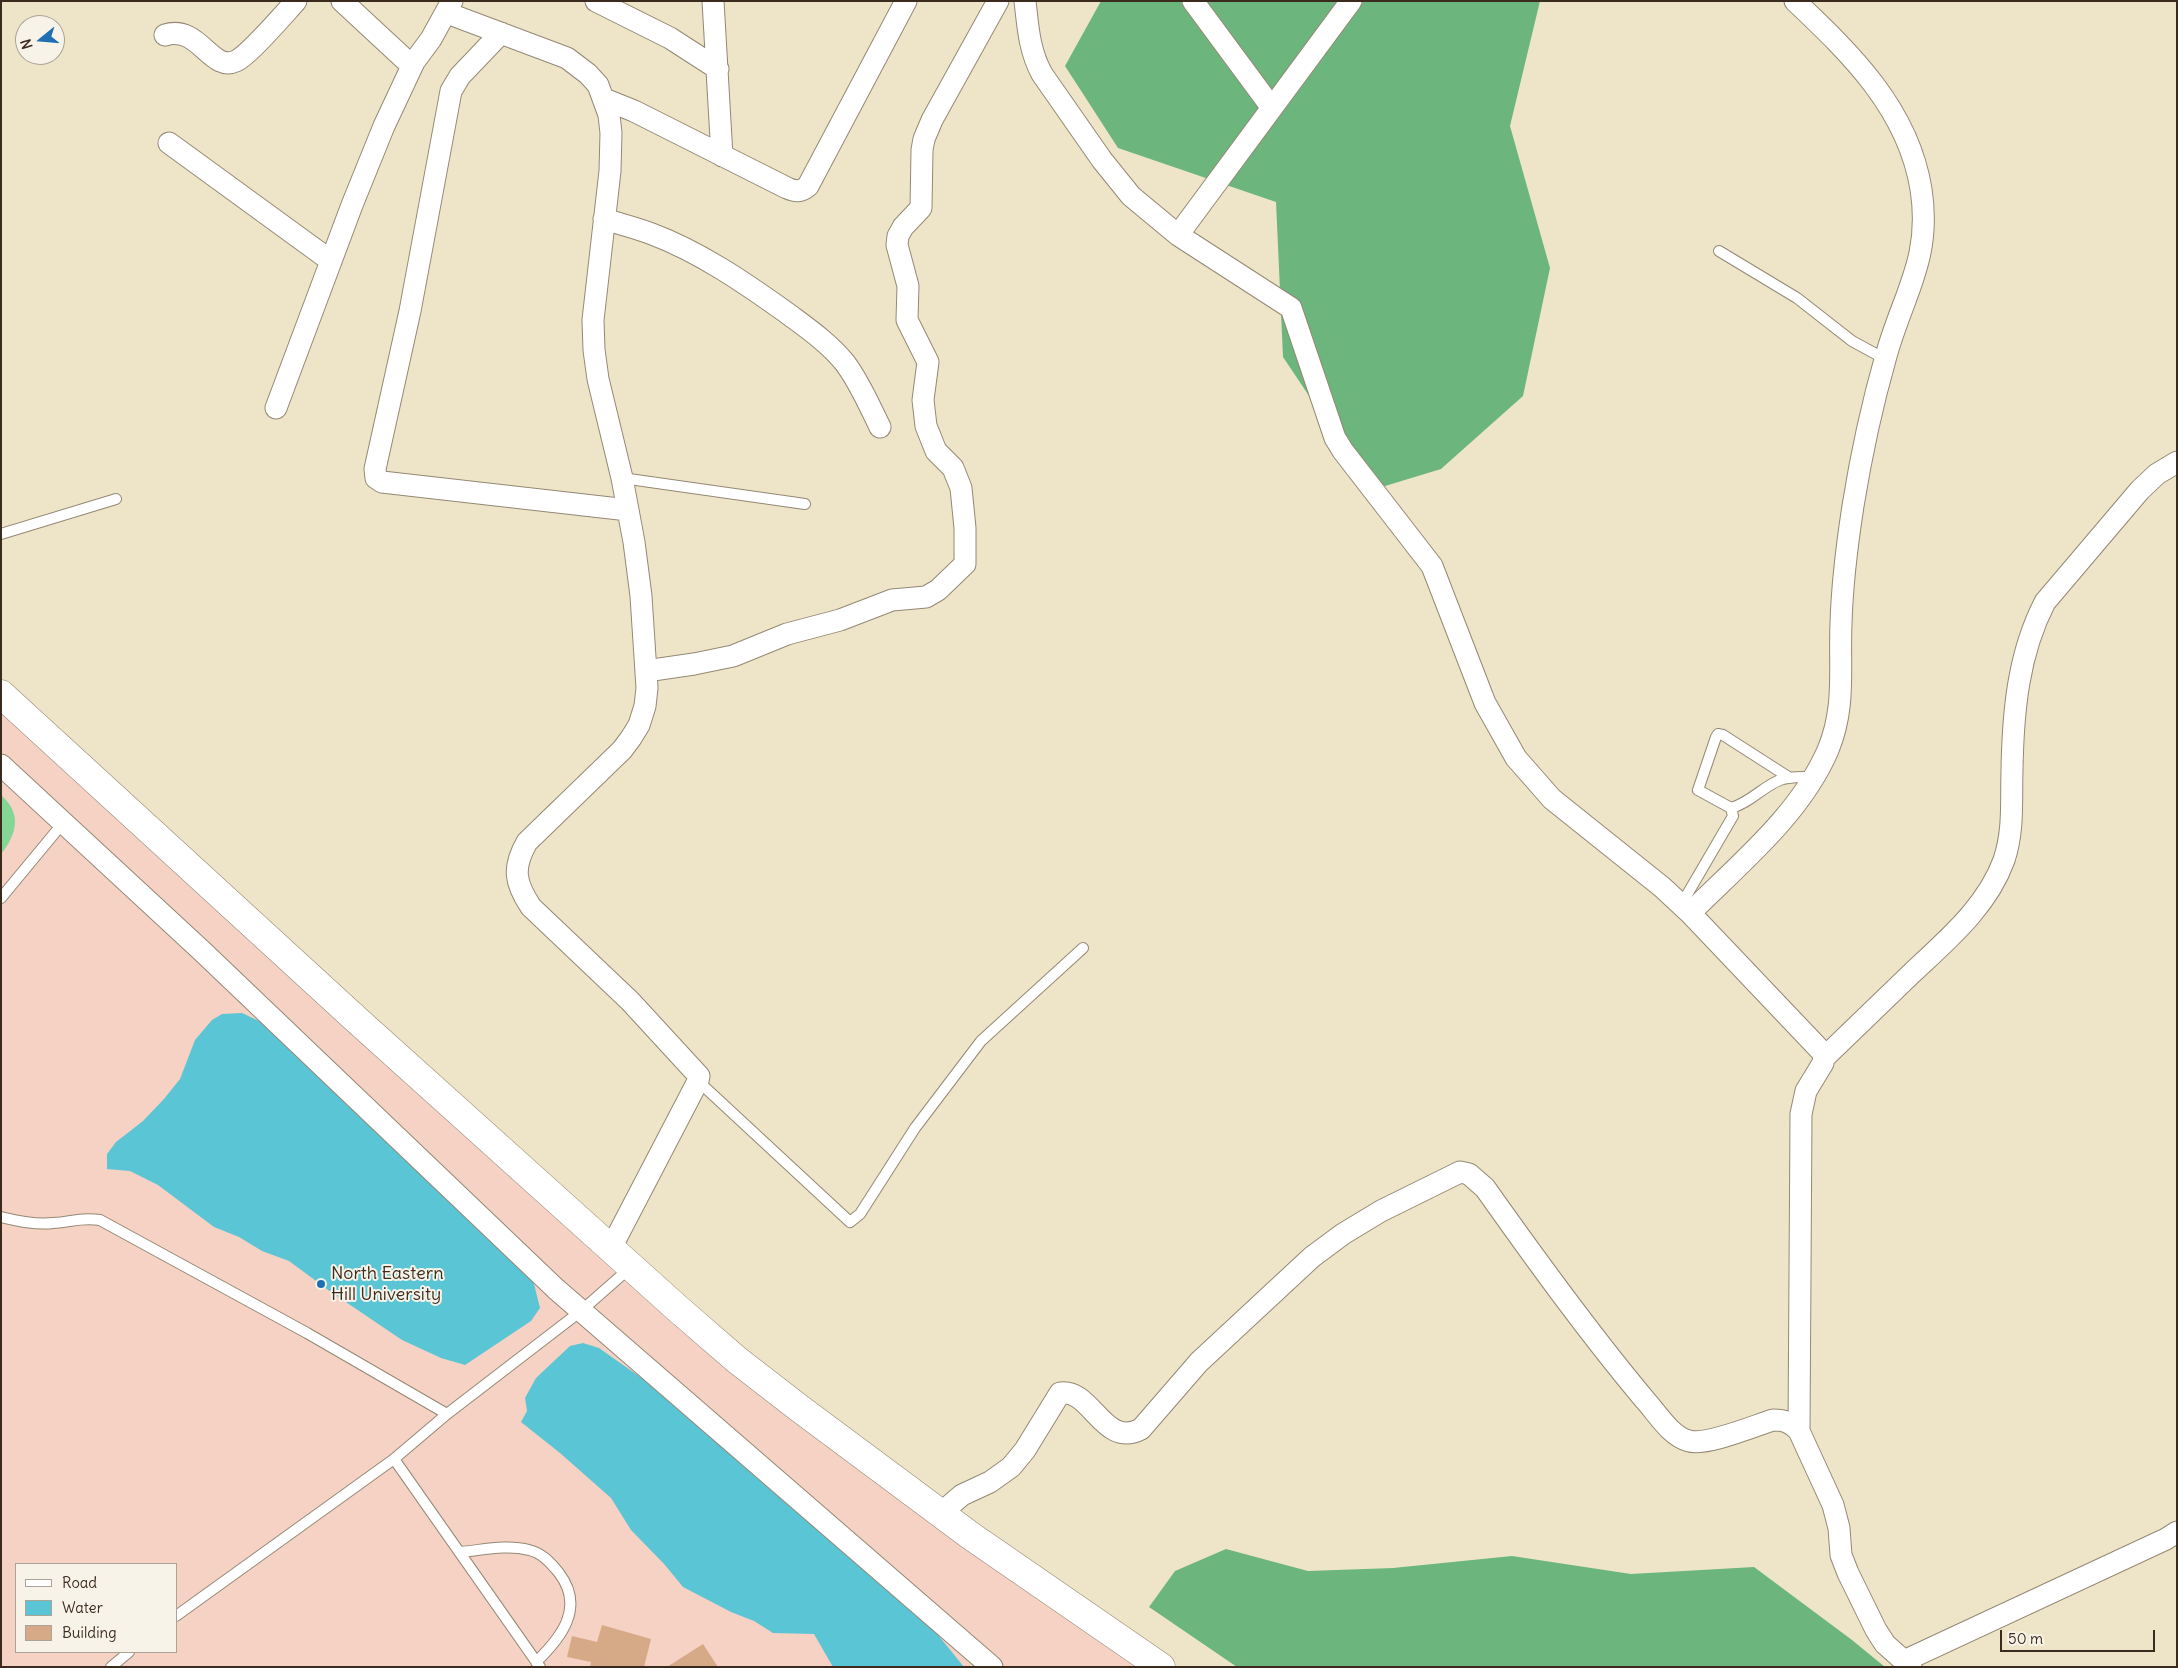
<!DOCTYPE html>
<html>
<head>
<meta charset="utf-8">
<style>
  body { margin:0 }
  #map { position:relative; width:2178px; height:1668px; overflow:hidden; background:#eee5c9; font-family:Delius,sans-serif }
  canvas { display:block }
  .frame { position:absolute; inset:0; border:2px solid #3b2a1e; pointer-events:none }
  .legend { position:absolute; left:15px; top:1563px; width:162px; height:90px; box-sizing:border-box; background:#f7f3e8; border:1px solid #aca397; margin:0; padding:6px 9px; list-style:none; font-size:15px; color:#3b2a1e }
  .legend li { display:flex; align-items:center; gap:10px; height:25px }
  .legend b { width:25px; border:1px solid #aca397 }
  .north { position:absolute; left:15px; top:15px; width:50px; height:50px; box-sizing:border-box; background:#f7f3e8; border:1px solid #aca397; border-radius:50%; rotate:253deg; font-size:14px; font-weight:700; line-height:20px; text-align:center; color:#3b2a1e }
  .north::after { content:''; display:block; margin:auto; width:18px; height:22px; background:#1f6fb2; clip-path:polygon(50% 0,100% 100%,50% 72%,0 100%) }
  .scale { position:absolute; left:2000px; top:1630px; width:155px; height:22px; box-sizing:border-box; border:2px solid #3b2a1e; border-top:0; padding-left:6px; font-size:15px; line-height:18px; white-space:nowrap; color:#3b2a1e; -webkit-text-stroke:4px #f7f3e8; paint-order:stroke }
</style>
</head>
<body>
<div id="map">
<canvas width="2178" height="1668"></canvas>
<div class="frame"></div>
<ul class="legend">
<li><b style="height:6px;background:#fff"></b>Road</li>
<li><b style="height:14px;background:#5ac5d4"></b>Water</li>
<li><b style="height:14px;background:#d7aa87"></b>Building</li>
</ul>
<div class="north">N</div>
<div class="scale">50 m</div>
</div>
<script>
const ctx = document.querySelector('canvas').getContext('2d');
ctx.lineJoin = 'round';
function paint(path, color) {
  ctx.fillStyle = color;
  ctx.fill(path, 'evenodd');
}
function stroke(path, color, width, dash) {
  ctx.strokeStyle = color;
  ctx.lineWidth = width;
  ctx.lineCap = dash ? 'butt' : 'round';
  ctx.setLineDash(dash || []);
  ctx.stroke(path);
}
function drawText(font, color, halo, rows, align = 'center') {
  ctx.font = font + ' Delius,sans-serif';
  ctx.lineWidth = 4;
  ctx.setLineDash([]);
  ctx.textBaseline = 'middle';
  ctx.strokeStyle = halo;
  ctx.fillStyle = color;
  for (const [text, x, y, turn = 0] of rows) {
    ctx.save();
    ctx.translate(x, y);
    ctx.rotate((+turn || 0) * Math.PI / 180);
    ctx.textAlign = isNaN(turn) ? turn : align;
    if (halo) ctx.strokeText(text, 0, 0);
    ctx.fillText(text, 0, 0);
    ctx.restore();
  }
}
paint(new Path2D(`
  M1,706l760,685 374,276h-1134zM16,1564h160v88h-160z`), '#f6d2c5');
paint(new Path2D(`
  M1,795c21,18 16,39 0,59z`), '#85d595');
paint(new Path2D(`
  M1101,1h439l-30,125 40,142 -27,128 -82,73 -69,21 -89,-133 -7,-155 -158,-54 -53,-82z
  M1226,1549l82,22 85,-3 119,-12 119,18 123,-7 98,73 33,27h-648l-88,-60 26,-36z`), '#6cb67e');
paint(new Path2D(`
  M242,1013l17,8 36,30 238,229 7,28 -9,13 -66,44 -24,-7 -39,-18 -71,-48 -42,-31 -27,-10 -23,-14 -25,-10 -56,-42 -28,-14 -23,-2v-15l9,-12 27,-21 21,-22 16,-20 15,-39 17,-20 10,-6z
  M583,1343l16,5 54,38 281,244 30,37h-131l-19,-33 -41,-1 -19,-12 -23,-9 -48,-25 -18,-22 -34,-35 -20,-32 -51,-45 -39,-31 6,-11 -2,-13 11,-20 34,-32z`), '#5ac5d4');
paint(new Path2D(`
  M602,1625l49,14 -7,28h-54l1,-5 -24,-5 5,-21 25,6z
  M703,1644l15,23h-51z`), '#d7aa87');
const lane = new Path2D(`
  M1719,251l78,47 55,43 33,18
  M622,478l183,26
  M1,534l115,-35
  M1731,808c19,-5 31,-21 49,-28 10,-4 22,-3 32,-3
  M1,898l62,-75
  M1681,905l52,-89 -2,-8 -33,-18 18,-53 2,-3 5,1 67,43
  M698,1081l152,141 10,-8 55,-86 66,-87 102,-93
  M1,1217c17,4 35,8 52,6 20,-1 25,-6 47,-3l207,113 140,81
  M394,1459l146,208
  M461,1552c22,-2 46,-8 68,-2 13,3 22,13 30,23 26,34 3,64 -23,89
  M176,1616l218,-157 53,-45 134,-103 50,-44
  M111,1667l18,-15`);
const street = new Path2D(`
  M342,1l70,65
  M596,1l74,37 48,31
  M713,1l9,155
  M1025,1c3,26 4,49 17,73l60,86 29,36 47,39 113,73 44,130 8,13 89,115 53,137 31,55 36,41 110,88 28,26 134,141 -1,9 -17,28 -5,23 -2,317
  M1193,1l79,107
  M447,13l120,45 21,16 10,11 11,30 2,18 -1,38 -17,149 1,30 4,29 24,99 12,64 7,54 6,92 -2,18 -6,19 -8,13 -9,12 -95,92c-15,26 -12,41 4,65l99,94 69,75 -1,5 -87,167
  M501,33l-41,43 -9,15 -41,220 -35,158 1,9 6,4 246,28
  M165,35c34,-11 46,38 71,26 13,-6 48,-47 60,-60
  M604,99l30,12 153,77c9,4 14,4 21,-2l98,-185
  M169,143l162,118
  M604,219c16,5 32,9 48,15 48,18 93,49 135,79 20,15 42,30 58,50 15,20 24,42 35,64
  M1178,235l173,-234
  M276,408l76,-203 32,-79 30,-64 17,-23 21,-38
  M646,671l48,-7 39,-8 54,-22 53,-14 52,-20 34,-3 12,-7 27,-26v-36l-4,-40 -8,-20 -17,-17 -10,-25 -3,-26 5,-38 -21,-42 1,-34 -11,-41 1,-9 5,-9 18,-19 1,-58 2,-11 8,-19 66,-119
  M1,765l202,187 353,337 436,378
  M1690,913c49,-49 110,-98 138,-163 18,-43 11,-82 13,-126 1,-40 6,-79 12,-118 8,-50 19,-101 33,-150 17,-62 46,-97 35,-167 -13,-80 -70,-135 -126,-188
  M1825,1057c29,-28 58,-56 87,-84 35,-33 75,-66 92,-113 10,-30 7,-59 8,-90 1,-58 6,-116 33,-168l95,-112 17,-16 20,-12
  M941,1513l21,-18 28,-13 21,-15 14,-17 35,-57c32,-5 43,56 81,36l58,-67 113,-105 31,-23 38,-23 79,-39 9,2 16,14c51,72 103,144 160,212 12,13 26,37 44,41 17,5 65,-15 84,-21 12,0 17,2 26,11l34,74 6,23 2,27 7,18 28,57 9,14 26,23
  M1904,1661l262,-122 11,-7`);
const secondary = new Path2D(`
  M1,694l357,327 319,287 60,52 62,48 172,128 190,131`);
stroke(lane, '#948874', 12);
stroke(street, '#948874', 23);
stroke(secondary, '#948874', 29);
stroke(lane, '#fff', 10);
stroke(street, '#fff', 21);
stroke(secondary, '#fff', 28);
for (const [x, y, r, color] of [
  [321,1284,5,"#1f6fb2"]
]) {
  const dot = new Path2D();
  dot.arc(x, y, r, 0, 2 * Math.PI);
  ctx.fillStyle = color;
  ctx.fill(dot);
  stroke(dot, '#f7f3e8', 2);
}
drawText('18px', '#3b2a1e', '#f7f3e8', [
  ["North Eastern",331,1274],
  ["Hill University",331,1295]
], 'left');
</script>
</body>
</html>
